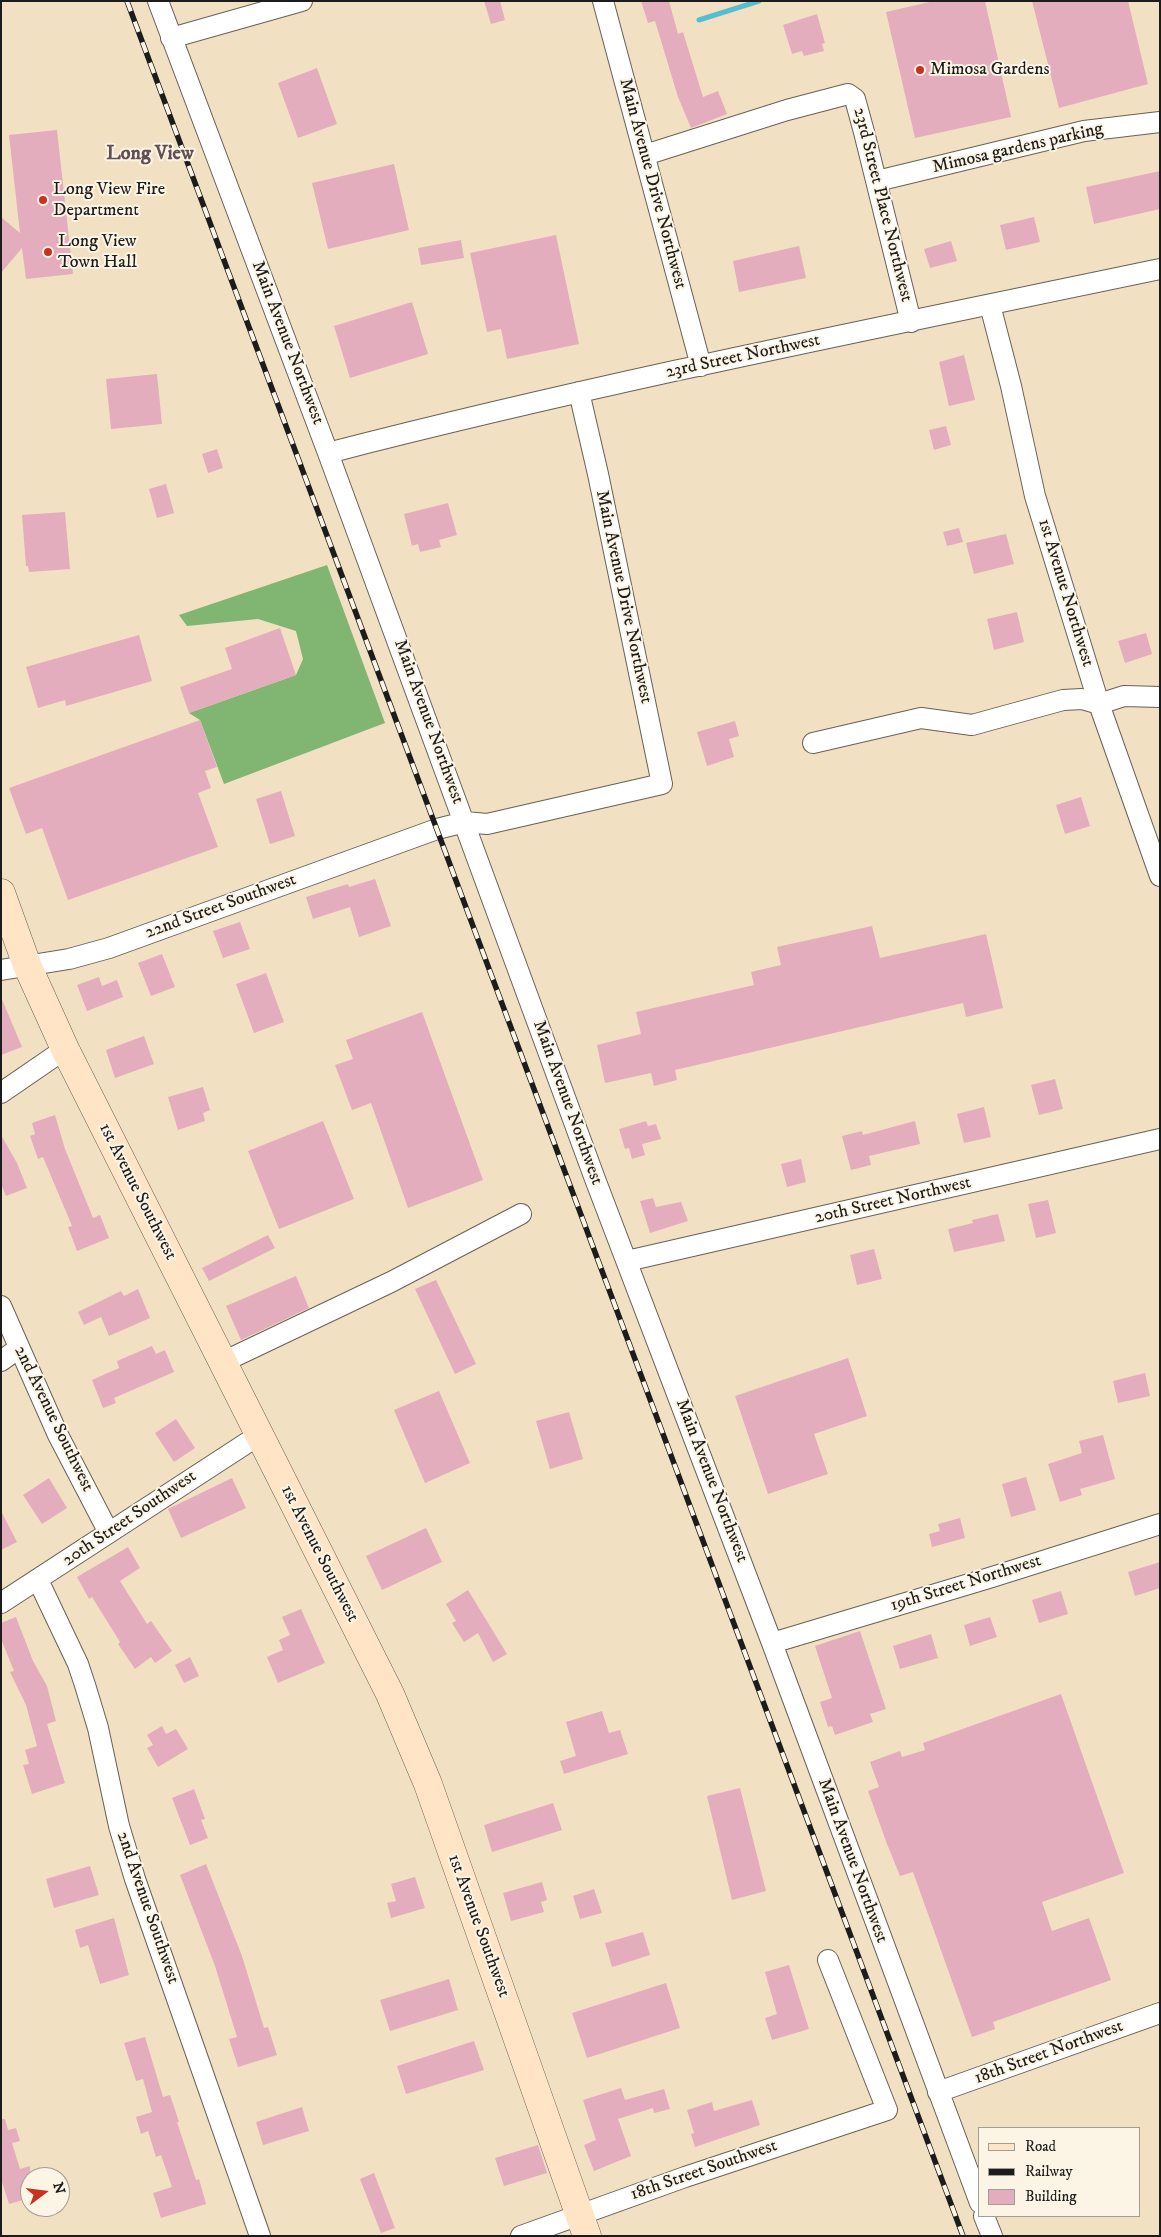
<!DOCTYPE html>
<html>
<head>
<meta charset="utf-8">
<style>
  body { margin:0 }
  #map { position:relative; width:1161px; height:2237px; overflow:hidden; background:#f2e0c2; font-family:"IM FELL DW Pica",serif }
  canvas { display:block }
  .frame { position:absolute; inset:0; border:2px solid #1c1c1c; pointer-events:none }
  .legend { position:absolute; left:978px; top:2127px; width:162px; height:90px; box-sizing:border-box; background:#fcf5e5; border:1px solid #a29e95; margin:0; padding:6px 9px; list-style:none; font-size:15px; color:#1c1c1c }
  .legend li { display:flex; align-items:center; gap:10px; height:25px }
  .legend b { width:25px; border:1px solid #a29e95 }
  .north { position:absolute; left:20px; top:2167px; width:50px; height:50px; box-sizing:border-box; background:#fcf5e5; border:1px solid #a29e95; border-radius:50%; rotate:75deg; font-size:14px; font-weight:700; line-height:20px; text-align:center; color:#1c1c1c }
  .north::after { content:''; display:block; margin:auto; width:18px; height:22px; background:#c8321e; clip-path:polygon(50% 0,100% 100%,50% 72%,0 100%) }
</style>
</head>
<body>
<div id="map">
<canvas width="1161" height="2237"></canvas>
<div class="frame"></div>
<ul class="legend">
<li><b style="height:6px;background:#ffe4c6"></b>Road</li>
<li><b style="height:6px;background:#1c1c1c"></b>Railway</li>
<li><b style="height:14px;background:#e4adbe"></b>Building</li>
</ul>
<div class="north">N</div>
</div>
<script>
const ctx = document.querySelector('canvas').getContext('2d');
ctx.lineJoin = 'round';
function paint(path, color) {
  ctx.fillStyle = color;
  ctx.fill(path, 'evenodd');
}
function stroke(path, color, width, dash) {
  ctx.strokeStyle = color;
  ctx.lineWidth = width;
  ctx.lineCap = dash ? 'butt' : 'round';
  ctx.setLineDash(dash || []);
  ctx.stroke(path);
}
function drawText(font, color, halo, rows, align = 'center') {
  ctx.font = font + ' "IM FELL DW Pica",serif';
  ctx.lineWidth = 4;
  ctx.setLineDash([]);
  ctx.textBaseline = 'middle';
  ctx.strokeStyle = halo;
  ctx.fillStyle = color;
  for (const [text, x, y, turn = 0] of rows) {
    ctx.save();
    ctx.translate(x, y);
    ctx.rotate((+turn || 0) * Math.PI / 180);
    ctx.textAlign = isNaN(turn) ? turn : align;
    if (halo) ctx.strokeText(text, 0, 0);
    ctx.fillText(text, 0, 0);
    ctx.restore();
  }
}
paint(new Path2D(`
  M327,565l58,158 -161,61 -24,-64 -11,-7 107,-38 7,-16 -7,-28 -38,-12 -71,7 -8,-11z`), '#80b672');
stroke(new Path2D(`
  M699,20l60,-19`), '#56bed3', 5);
paint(new Path2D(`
  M484,1h16l5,19 -14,4z
  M641,1h28l9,33 5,-2 20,65 15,-6 9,23 -36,14 -13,-31 -23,-76 -7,2z
  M934,1h51l26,116 -96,21 -29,-126z
  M1032,1h96l20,83 -89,24z
  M817,14l8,29 -3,1 2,7 -20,5 -2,-5 -10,3 -9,-29z
  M317,68l20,56 -39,14 -20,-55z
  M57,130l16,144 -47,5 -4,-31 -21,25v-56l19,16 -11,-98z
  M394,164l15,66 -81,19 -16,-66z
  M1160,171v38l-66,15 -8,-37z
  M1034,217l6,25 -34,8 -6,-25z
  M556,235l23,109 -72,15 -6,-30 -14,3 -17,-79z
  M461,240l3,18 -43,7 -3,-17z
  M951,241l6,20 -27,7 -6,-19z
  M799,246l7,32 -67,14 -6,-31z
  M412,302l16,52 -78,24 -16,-52z
  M964,355l11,45 -26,6 -10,-44z
  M157,374l5,50 -51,5 -5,-50z
  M946,426l5,19 -17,5 -5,-20z
  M217,449l6,19 -15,5 -6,-19z
  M166,484l8,29 -17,5 -8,-29z
  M448,503l9,32 -18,5 2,7 -21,5 -2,-8 -6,2 -8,-32z
  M65,512l5,57 -41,3 -1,-6h-2l-4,-51z
  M959,528l4,14 -16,4 -4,-14z
  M1006,534l8,30 -40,10 -8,-31z
  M1017,612l7,30 -30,8 -7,-31z
  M280,628l16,47 -107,38 -9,-26 52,-18 -7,-21z
  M1146,633l6,21 -27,9 -7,-22z
  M139,635l13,46 -86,25 -1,-6 -27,8 -12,-41z
  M200,720l17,47 -12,4 6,17 -13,5 20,54 -150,53 -26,-72 -16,6 -17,-46z
  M735,721l4,15 -10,3 5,18 -27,9 -10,-34z
  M281,791l14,45 -25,8 -14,-45z
  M1081,797l9,29 -25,8 -9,-29z
  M375,879l16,47 -32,11 -9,-30 -37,12 -7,-22 42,-13 1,3z
  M240,922l10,27 -27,9 -10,-27z
  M872,926l8,32 106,-24 17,74 -37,9 -3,-14 -288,67 2,10 -23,6 -3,-13 -46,10 -8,-38 44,-11 -5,-22 118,-27 -3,-13 30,-7 -4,-18z
  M162,954l13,33 -24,9 -13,-33z
  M266,973l18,49 -30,11 -18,-49z
  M99,977l3,9 15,-6 6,17 -36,14 -10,-26z
  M1,997l21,50 -21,8z
  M422,1012l61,168 -75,28 -37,-105 -19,7 -17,-45 18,-6 -7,-19z
  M144,1036l10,28 -39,14 -9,-28z
  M1055,1079l8,30 -24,6 -8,-30z
  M203,1087l7,23 -7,3 2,8 -27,9 -10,-33z
  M984,1107l7,30 -27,6 -7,-29z
  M55,1115l10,34 28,69 7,-3 9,23 -32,13 -9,-24 4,-1 -29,-69 -5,2 -8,-23 5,-2 -3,-11z
  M323,1121l31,78 -75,30 -31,-78z
  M646,1121l2,5 8,-2 5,15 -19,5 3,11 -13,4 -3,-11 -4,1 -6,-20z
  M915,1121l5,23 -51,12 2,9 -20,5 -9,-34 20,-5 1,4z
  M1,1135l16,28 10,25 -21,8 -5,-12z
  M801,1159l5,23 -19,5 -6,-23z
  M653,1198l3,9 25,-5 7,19 -38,12 -10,-32z
  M1048,1200l8,33 -20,5 -8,-34z
  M998,1214l7,27 -51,11 -6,-23 25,-6 -1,-3z
  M268,1235l7,13 -66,33 -7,-13z
  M874,1249l8,30 -25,6 -7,-30z
  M296,1276l13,32 -68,32 -15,-34z
  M436,1280l40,84 -21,10 -40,-85z
  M138,1289l12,29 -41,18 -8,-19 -17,8 -6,-13 43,-21 3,5z
  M152,1346l4,8 9,-4 9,22 -60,26 2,5 -13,5 -11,-28 27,-12 -2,-7z
  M848,1358l19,58 -53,18 14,40 -60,20 -33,-98z
  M1145,1373l5,23 -32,7 -5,-22z
  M439,1391l31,72 -45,20 -31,-73z
  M569,1412l14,47 -33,10 -14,-48z
  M176,1419l19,29 -21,14 -19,-29z
  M1103,1435l12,44 -35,10 2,6 -22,7 -12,-38 34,-11 -3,-12z
  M1026,1477l10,33 -25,7 -9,-33z
  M49,1478l18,30 -25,16 -19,-29z
  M232,1478l14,30 -65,30 -13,-29z
  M1,1511l16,31 -16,8z
  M960,1518l5,20 -33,9 -3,-13 11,-3 -2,-7z
  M426,1528l16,34 -60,28 -16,-34z
  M128,1547l12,21 -20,13 27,43 4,-3 21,30 -17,12 -4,-6 -16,12 -17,-25 2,-2 -28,-45 -3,2 -12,-22z
  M1160,1562v26l-25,8 -7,-24z
  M468,1590l39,64 -14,8 -15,-29 -14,9 -12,-19 4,-2 -10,-17z
  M1061,1591l7,23 -29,9 -7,-23z
  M301,1609l24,54 -47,20 -11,-26 16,-7 -4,-10 11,-5 -8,-18z
  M16,1617l17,44 14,25 9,35 -9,3 18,59 -33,11 -9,-29 6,-1 -4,-14 12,-4 -11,-41 -16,-33 4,-1 -13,-32v-16z
  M990,1617l7,20 -27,9 -6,-21z
  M860,1631l26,78 -16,5 3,8 -38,13 -3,-9 -4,1 -8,-25 12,-4 -17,-52z
  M931,1634l7,24 -38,11 -7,-23z
  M190,1657l9,19 -15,7 -9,-18z
  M1061,1694l63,179 -82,29 10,29 37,-13 22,62 -118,42 2,7 -23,8 -59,-165 -13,4 -13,-32 -19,-53 11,-4 -9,-25 30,-11 2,6 23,-7 -2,-7z
  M602,1711l7,22 11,-3 8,24 -64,20 -4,-13 16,-5 -10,-34z
  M162,1726l4,8 10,-5 12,20 -30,18 -11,-19 6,-3 -6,-10z
  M740,1788l26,103 -34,9 -25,-104z
  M194,1789l11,30 -4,1 7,18 -18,7 -18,-47z
  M553,1803l9,27 -70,22 -8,-27z
  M206,1864l36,92 22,72 4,-1 9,28 -39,12 -9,-28 8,-2 -22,-71 -35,-91z
  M90,1866l9,29 -45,13 -8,-29z
  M415,1877l10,31 -34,10 -4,-15 9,-2 -5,-17z
  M542,1882l5,18 -6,2 3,10 -33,9 -8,-28z
  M594,1889l8,24 -22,6 -7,-23z
  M114,1918l15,57 -29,9 -12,-39 -8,3 -5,-18z
  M643,1932l7,23 -38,12 -7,-24z
  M789,1965l20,64 -37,11 -7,-22 12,-4 -12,-42z
  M449,1979l9,31 -68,21 -10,-31z
  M666,1983l14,45 -93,30 -15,-45z
  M145,2037l18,60 7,-2 9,27h-2l19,58 3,-1 7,25 -45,14 -8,-25 19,-6 -11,-32 -5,2 -8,-26 -7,3 -5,-17 16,-5 -9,-33 -7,2 -12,-38z
  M474,2041l10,29 -78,24 -9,-28z
  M621,2088l4,12 39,-11 6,20 -16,4 -1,-5 -35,11 13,37 -37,15 -10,-26 12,-5 -13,-40z
  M752,2100l8,25 -65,22 -4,-13 3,-1 -7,-23 25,-8 2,9z
  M302,2107l7,24 -46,14 -7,-23z
  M1,2119h4l3,11 8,-2 4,13 -8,2 8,26 10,-3v32l-21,6 -8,-25z
  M538,2145l9,28 -43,13 -9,-28z
  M374,2173l21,55 -14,5 -21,-54z`), '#e4adbe');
const minor = new Path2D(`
  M158,1l170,452 267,726 177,464 208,560
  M603,1l98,365
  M171,38l131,-37
  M645,155l142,-45 61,-16 7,5 9,33 47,190
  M877,181l207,-50 76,-9
  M990,305l21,81 24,110 64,208 61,172
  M328,453c275,-71 554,-126 832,-184
  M813,743l108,-25 51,7 91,-25 19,-1 17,5 25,-8 36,1
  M1,970l68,-11 40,-11 328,-119 28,-7 22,2 175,-40 -64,-310 -19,-82
  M1,1093l64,-44
  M627,1261l533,-122
  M1,1306l57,129 50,96
  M1,1361l18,-13
  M223,1362l168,-80 130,-68
  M38,1580l40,84 7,21 13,43 21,98 16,53 125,357
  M1,1603l258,-168
  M772,1643l217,-65 171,-54
  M938,2092l222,-79
  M984,2216l8,20
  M521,2236l164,-59 202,-67 -59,-150`);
const secondary = new Path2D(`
  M1,893l26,72 38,84 325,645 38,90 159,452`);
stroke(minor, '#676156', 22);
stroke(secondary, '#676156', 29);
stroke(minor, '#fff', 20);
stroke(secondary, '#ffe4c6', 28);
const rail = new Path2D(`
  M127,1l836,2235`);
stroke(rail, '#1c1c1c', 5.5);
stroke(rail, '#fcf5e5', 4, [11]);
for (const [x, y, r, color] of [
  [920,70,5,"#c8321e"],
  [43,200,5,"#c8321e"],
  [48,252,5,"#c8321e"]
]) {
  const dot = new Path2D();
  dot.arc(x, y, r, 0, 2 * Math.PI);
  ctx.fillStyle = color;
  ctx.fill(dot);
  stroke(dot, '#fcf5e5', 2);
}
drawText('18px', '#1c1c1c', '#fcf5e5', [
  ["Mimosa Gardens",930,70],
  ["Long View Fire",53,190],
  ["Department",53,211],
  ["Long View",58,242],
  ["Town Hall",58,263]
], 'left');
drawText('18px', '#1c1c1c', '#fcf5e5', [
  ["Mimosa gardens parking",1018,149,-13],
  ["Main Avenue Drive Northwest",652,184,75],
  ["23rd Street Place Northwest",882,205,76],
  ["Main Avenue Northwest",287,343,69],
  ["23rd Street Northwest",743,357,-12],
  ["1st Avenue Northwest",1065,593,73],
  ["Main Avenue Drive Northwest",623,597,78],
  ["Main Avenue Northwest",428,722,70],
  ["22nd Street Southwest",221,907,-20],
  ["Main Avenue Northwest",567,1103,70],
  ["1st Avenue Southwest",137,1192,63],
  ["20th Street Northwest",893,1201,-13],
  ["2nd Avenue Southwest",53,1419,64],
  ["Main Avenue Northwest",711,1481,69],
  ["20th Street Southwest",130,1519,-34],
  ["1st Avenue Southwest",319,1554,63],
  ["19th Street Northwest",966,1584,-17],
  ["Main Avenue Northwest",852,1861,70],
  ["2nd Avenue Southwest",147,1908,71],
  ["1st Avenue Southwest",478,1926,70],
  ["18th Street Northwest",1049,2053,-20],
  ["18th Street Southwest",704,2171,-19]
]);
drawText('bold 20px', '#624f55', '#fcf5e5', [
  ["Long View",150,155]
]);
</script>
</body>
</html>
